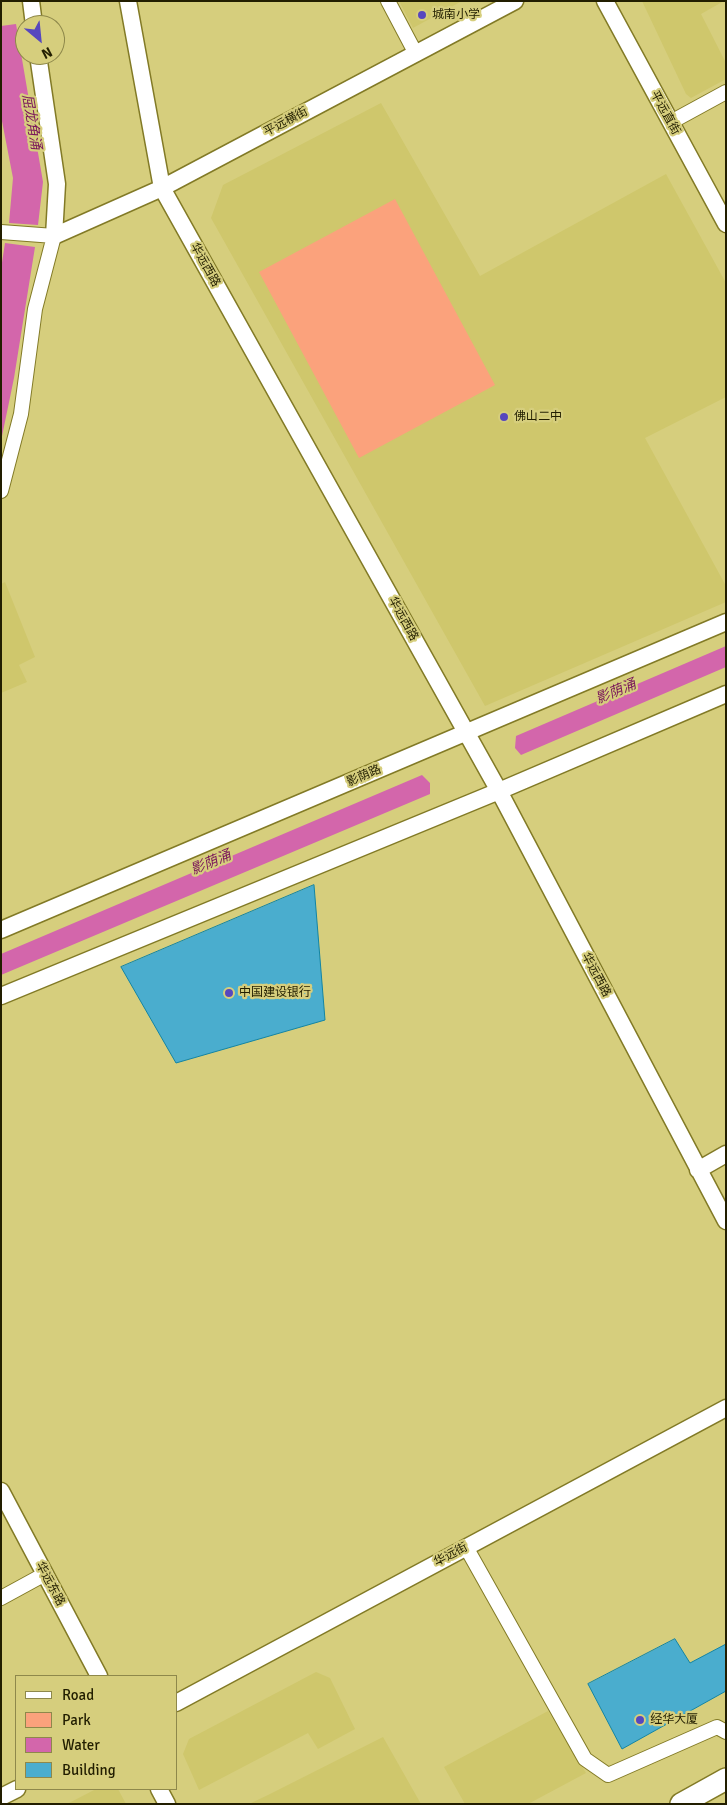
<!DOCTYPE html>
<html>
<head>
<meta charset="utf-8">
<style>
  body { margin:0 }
  #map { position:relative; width:727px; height:1805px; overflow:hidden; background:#d6ce7d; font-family:Signika,sans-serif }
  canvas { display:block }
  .frame { position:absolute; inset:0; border:2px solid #221e00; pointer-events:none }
  .legend { position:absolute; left:15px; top:1675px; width:162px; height:115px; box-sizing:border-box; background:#d6ce7d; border:1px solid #8e884b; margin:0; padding:6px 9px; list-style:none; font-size:15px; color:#221e00 }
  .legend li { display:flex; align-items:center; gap:10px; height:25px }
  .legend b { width:25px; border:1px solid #8e884b }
  .north { position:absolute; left:15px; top:15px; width:50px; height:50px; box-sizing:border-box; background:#d6ce7d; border:1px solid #8e884b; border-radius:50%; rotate:152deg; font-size:14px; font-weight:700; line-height:20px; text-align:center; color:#221e00 }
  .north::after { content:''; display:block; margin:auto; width:18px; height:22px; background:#5747be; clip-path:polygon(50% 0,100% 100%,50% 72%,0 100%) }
</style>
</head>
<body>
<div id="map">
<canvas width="727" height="1805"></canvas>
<div class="frame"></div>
<ul class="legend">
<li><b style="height:6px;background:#fff"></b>Road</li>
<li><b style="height:14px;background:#fba27c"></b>Park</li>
<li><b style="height:14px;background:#d366ab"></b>Water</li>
<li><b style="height:14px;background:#4aadce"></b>Building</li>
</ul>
<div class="north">N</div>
</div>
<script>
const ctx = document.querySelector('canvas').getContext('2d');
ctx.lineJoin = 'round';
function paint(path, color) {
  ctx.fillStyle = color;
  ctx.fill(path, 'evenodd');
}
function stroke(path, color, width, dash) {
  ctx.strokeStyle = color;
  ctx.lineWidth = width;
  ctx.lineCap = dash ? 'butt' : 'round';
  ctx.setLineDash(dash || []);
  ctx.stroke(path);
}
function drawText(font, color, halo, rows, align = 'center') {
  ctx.font = font + ' Signika,"Noto Sans SC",sans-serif';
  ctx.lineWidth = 4.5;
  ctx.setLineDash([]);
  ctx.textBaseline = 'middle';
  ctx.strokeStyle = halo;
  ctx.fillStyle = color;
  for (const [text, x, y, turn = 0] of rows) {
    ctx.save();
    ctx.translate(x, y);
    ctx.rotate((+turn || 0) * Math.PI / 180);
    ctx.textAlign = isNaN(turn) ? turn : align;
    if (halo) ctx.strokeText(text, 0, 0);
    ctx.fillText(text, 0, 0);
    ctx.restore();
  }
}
paint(new Path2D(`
  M399,1h63l-49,27z
  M642,1h82l-23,13 25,49v16l-35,19 -5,-4z
  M381,103l99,173 186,-102 60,109v114l-81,41 81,148v16l-241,104 -274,-488 12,-33z
  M5,582l30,75 -16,8 8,17 -26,11v-109z
  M316,1672l14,6 25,51 -37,20 -10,-16 -109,57 -16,-36 6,-15z
  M548,1711l38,62 -58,31h-63l-21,-37z
  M383,1737l38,67h-172l19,-9z
  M96,1789h22l8,15h-59z`), '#cfc76c');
paint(new Path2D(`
  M395,199l100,186 -136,73 -100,-186z`), '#fba27c');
paint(new Path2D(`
  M16,24l27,158 -5,43 -29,-2 4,-45 -12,-62v-90z
  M5,243l30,4 -21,131 -13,63v-172z
  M726,646v21l-205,88 -6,-7 1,-12z
  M422,775l8,8v11l-429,181v-21z`), '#d366ab');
const building = new Path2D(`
  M314,885l11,135 -149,43 -55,-96z
  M675,1639l15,24 36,-19v47l-104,58 -34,-65z`);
paint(building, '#4aadce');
stroke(building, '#1284a4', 1);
const minor = new Path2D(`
  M388,1l28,53
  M671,122l55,-30
  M1,232l53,4 -19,73 -14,105 -20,77
  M466,1547l119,212 23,16 109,-48 9,5
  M1,1598l44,-24`);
const tertiary = new Path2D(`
  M31,1l3,24
  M128,1l34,187 337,603 227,430
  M605,1l121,223
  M38,55l19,129 -3,52 108,-48 353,-187
  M1,930l725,-308
  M1,996l498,-205 227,-97
  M698,1170l28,-16
  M1,1491l98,185
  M176,1703l550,-295
  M159,1789l8,15
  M1,1797l16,-8`);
const primary = new Path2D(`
  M681,1804l45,-25`);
stroke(minor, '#827a26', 16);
stroke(tertiary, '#827a26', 19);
stroke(primary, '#827a26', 24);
stroke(minor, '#fff', 14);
stroke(tertiary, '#fff', 16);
stroke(primary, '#fff', 21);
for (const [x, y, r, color] of [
  [422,15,5,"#5747be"],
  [504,417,5,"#5747be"],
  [229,993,5,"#5747be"],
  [640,1720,5,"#5747be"]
]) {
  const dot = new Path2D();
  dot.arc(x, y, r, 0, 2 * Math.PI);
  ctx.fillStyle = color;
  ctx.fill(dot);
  stroke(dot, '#d6ce7d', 2);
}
drawText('12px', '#221e00', '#d6ce7d', [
  ["城南小学",432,15],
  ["佛山二中",514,417],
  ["中国建设银行",239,993],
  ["经华大厦",650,1720]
], 'left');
drawText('12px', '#221e00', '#d6ce7d', [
  ["平远直街",665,113,61],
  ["平远横街",286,122,-28],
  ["华远西路",205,265,61],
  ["华远西路",403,619,61],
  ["影荫路",364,776,-23],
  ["华远西路",596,975,62],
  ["华远街",451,1555,-28],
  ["华远东路",50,1584,62]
]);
drawText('italic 14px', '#79145a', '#d6ce7d', [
  ["屈龙角涌",31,122,80],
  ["影荫涌",616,692,-23],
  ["影荫涌",211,863,-23]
]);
</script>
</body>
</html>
